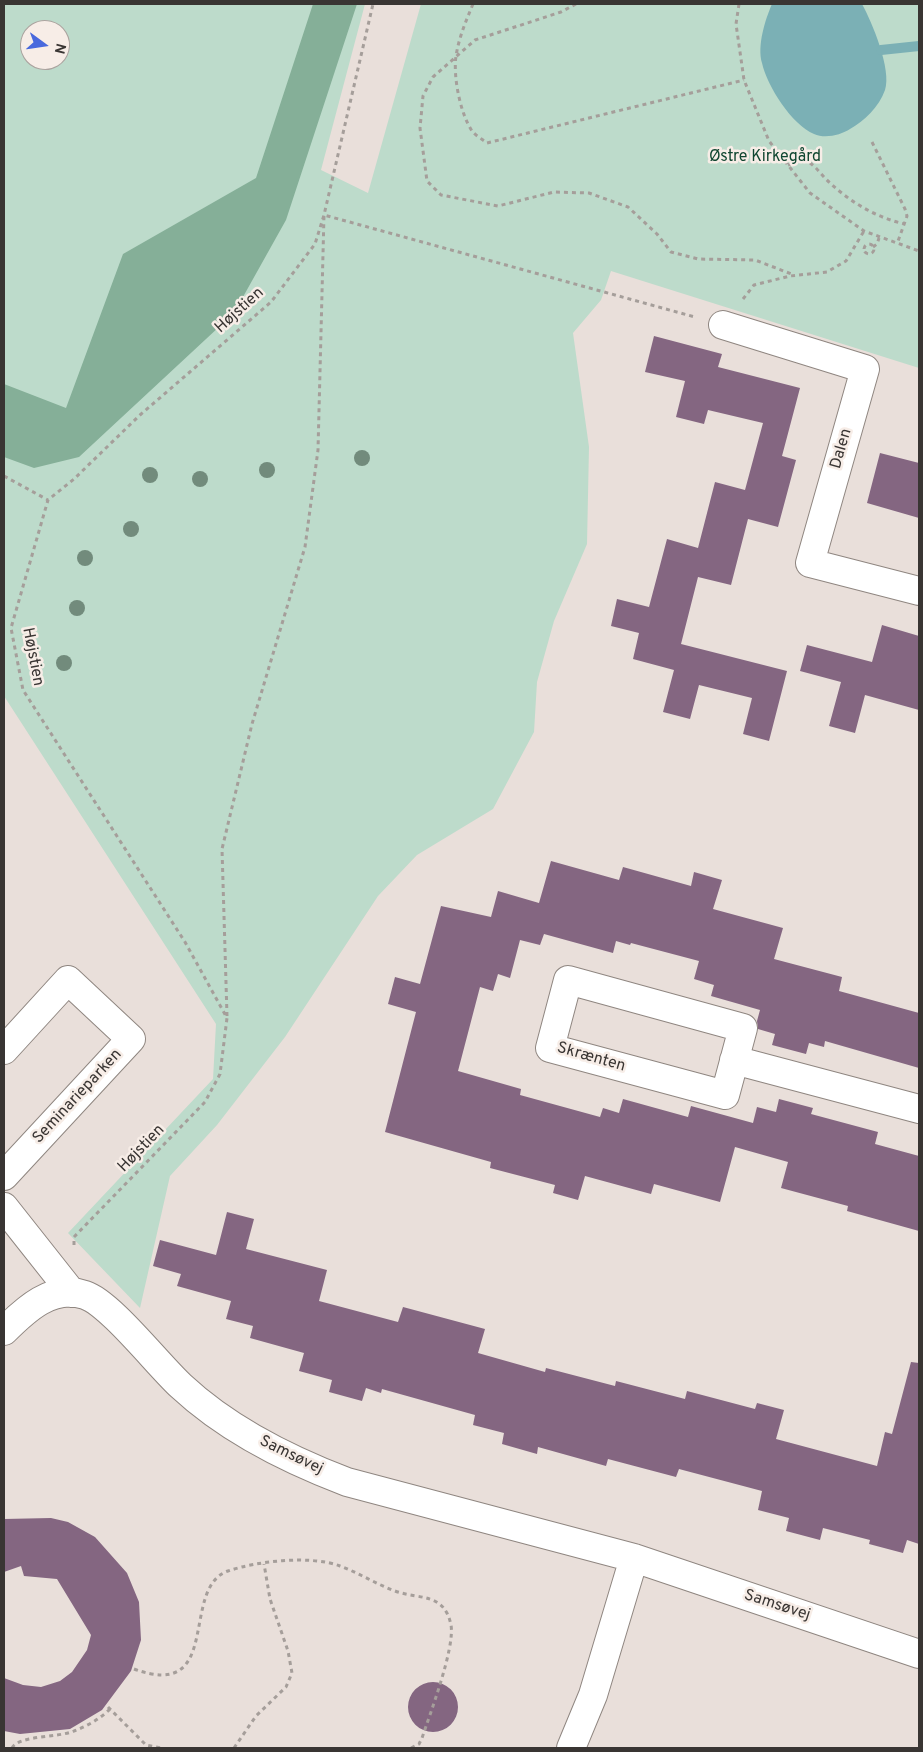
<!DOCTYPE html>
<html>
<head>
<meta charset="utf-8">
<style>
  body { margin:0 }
  #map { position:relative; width:923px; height:1752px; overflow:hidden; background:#e9dfda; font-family:Overpass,sans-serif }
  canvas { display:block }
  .frame { position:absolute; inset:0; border:5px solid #393533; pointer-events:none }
  .north { position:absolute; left:20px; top:20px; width:50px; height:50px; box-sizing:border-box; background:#f7ede7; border:1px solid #aba39f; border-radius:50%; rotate:104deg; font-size:14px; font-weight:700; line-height:20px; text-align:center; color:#393533 }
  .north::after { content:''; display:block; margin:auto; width:18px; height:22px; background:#4969dd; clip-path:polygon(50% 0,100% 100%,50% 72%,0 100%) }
</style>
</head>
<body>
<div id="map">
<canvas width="923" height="1752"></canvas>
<div class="frame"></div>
<div class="north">N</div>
</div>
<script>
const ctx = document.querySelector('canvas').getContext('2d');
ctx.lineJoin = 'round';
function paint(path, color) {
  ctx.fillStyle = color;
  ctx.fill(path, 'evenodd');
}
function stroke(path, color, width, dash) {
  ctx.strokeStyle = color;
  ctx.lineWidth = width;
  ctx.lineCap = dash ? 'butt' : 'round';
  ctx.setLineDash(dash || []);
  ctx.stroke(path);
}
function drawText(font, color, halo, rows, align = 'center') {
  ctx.font = font + ' Overpass,sans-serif';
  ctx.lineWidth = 5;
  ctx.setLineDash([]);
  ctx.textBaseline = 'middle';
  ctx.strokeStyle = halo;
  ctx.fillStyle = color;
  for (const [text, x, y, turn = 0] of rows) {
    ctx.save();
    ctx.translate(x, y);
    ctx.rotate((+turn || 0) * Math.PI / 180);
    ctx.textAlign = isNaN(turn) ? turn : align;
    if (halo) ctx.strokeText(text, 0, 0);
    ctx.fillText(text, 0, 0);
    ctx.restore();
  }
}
paint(new Path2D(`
  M4,4h361l-44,166 47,23 53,-189h498v364l-308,-97 -10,29 -28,33 16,114 -2,97 -33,77 -17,61 -3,50 -41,77 -76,46 -39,41 -93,141 -68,88 -47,51 -30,132 -72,-75 145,-154 3,-55 -212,-328zM30,30h30v30h-30z`), '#bddbcb');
paint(new Path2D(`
  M313,4h44l-71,216 -52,93 -155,144 -45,11 -30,-11v-73l62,24 57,-154 133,-76z`), '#85af98');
paint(new Path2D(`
  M772,4h90c10,18 30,66 23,86 -6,17 -21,31 -35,39 -9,6 -25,10 -36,5 -22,-9 -47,-48 -52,-71 -5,-17 3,-43 10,-59z`), '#7bb0b5');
stroke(new Path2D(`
  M881,50l38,-4`), '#7bb0b5', 10);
paint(new Path2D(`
  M654,336l68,18 -4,13 82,21 -18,68 14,4 -18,67 -30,-8 -17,66 -33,-8 -17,67 106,27 -18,70 -26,-7 9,-36 -53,-13 -9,34 -27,-7 11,-42 -41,-11 6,-26 -28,-7 6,-27 32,8 18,-68 31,9 17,-66 30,8 18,-67 -55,-13 -4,14 -28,-7 9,-36 -40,-9z
  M880,453l39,10v55l-52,-15z
  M882,625l37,11v74l-54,-15 -10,38 -26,-7 12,-44 -41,-11 7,-26 65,17z
  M551,861l68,19 4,-13 68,19 3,-14 28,8 -9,29 70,19 -9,31 68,18 -3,14 80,22v55l-94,-27 -1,6 -15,-4 -3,11 -34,-9 3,-11 -17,-5 -1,-8 3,-11 -49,-14 3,-11 -20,-6 5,-18 -68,-18 -1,2 -14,-4 -3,12 -69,-19 -4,11 -20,-5 -10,38 -12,-4 -5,17 -13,-4 -22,84 63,18 -1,6 80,22 3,-9 16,5 4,-14 65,18 3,-11 62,17 4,-16 19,5 3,-13 34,9 -2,6 67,18 -3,12 44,12v75l-72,-20 1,-5 -67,-18 7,-26 -53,-15 -15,55 -66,-18 -3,10 -66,-18 -7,24 -25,-7 2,-8 -65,-17 1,-6 -106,-30 31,-120 -28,-8 7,-27 25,7 21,-78 50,11 7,-26 41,12z
  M227,1212l27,7 -8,30 81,21 -8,31 79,21 5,-15 82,22 -7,24 67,19 1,-4 69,18 1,-5 69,18 2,-8 68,18 2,-6 27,7 -8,29 101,27 8,-34 7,2 19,-72 8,1v181l-12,-4 -4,13 -34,-9 1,-4 -47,-12 -3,12 -34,-9 3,-13 -31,-8 4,-19 -83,-22 -3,8 -68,-18 -2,7 -68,-19 -1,7 -35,-10 2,-11 -31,-8 2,-10 -93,-26 -1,4 -15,-5 -4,13 -33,-9 3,-12 -33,-9 5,-18 -54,-15 3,-12 -27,-7 5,-18 -54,-15 4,-12 -28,-8 7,-26 56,15z
  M51,1518l17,4 27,15 32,36 12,29 2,38 -10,31 -29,39 -32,19 -50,5 -16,-3v-53l19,7 18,2 19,-6 12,-9 15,-22 4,-15 -34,-56 -33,-3 -3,-10 -17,6v-53z
  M408 1707a25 25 0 1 1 50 0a25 25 0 1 1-50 0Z`), '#846681');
const minor = new Path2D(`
  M723,325l142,44 -55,194 109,28
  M568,980l175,48 -18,67 -175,-47z
  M4,1050l64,-70 63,59 -127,137
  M734,1060l185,49
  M4,1207l68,86
  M4,1331c21,-21 48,-47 81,-36 25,8 74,71 96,91 46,43 108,74 166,96l287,76 285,96
  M571,1748l22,-53 41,-137`);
stroke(minor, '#8f8680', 30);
stroke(new Path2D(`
  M473,4c-7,17 -14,33 -17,52 -3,20 4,57 16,75 4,5 10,8 15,12l257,-63
  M576,4l-15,8 -86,28 -42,37 -10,19 -3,32 7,53 14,14 57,11 56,-14 35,1 39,14 29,27 14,18 27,7 57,1 39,15
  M739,4l-3,20 8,56 25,61 41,52 54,38 55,20
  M872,142l33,67 2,7 -10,28
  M788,165l15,-6c11,4 18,16 26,23 21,20 48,36 76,42
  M864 249a5 5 0 1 1 10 0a5 5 0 1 1-10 0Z
  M873,247l4,-3 2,-6
  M743,299l11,-14 36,-9 37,-4 19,-11 18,-30
  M4,476l44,24
  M227,1016l-5,-167 30,-125 53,-177 13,-97 6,-235 371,102
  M74,1245v-8l131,-135 15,-28 7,-56 -42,-76 -162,-252 -12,-62 37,-128 26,-21 66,-64 131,-113 44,-58 9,-29 49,-211
  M134,1669c90,33 45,-81 94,-98 29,-10 83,-16 112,-5 19,7 36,18 55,25 25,9 49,1 56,34 4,23 -21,89 -29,113l-3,6 -8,4
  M108,1707l38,38 15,3
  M12,1748c7,-13 46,-10 62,-17 13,-5 26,-12 36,-22
  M234,1748l22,-32 30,-29 6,-14 -4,-22 -18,-52 -6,-35`), '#a59e9a', 3, [4, 4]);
stroke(minor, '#fff', 28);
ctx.fillStyle = '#728b7c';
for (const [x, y] of [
  [362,458],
  [267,470],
  [150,475],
  [200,479],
  [131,529],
  [85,558],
  [77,608],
  [64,663]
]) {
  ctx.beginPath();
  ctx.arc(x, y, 8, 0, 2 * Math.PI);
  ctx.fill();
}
drawText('16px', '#104630', '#f7ede7', [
  ["Østre Kirkegård",765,158]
]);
drawText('16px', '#393533', '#f7ede7', [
  ["Højstien",240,311,-42],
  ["Dalen",842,449,-74],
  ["Højstien",32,657,79],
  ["Skrænten",591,1058,16],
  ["Seminarieparken",78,1097,-47],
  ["Højstien",142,1149,-46],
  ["Samsøvej",291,1456,26],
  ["Samsøvej",777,1606,18]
]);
</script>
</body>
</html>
